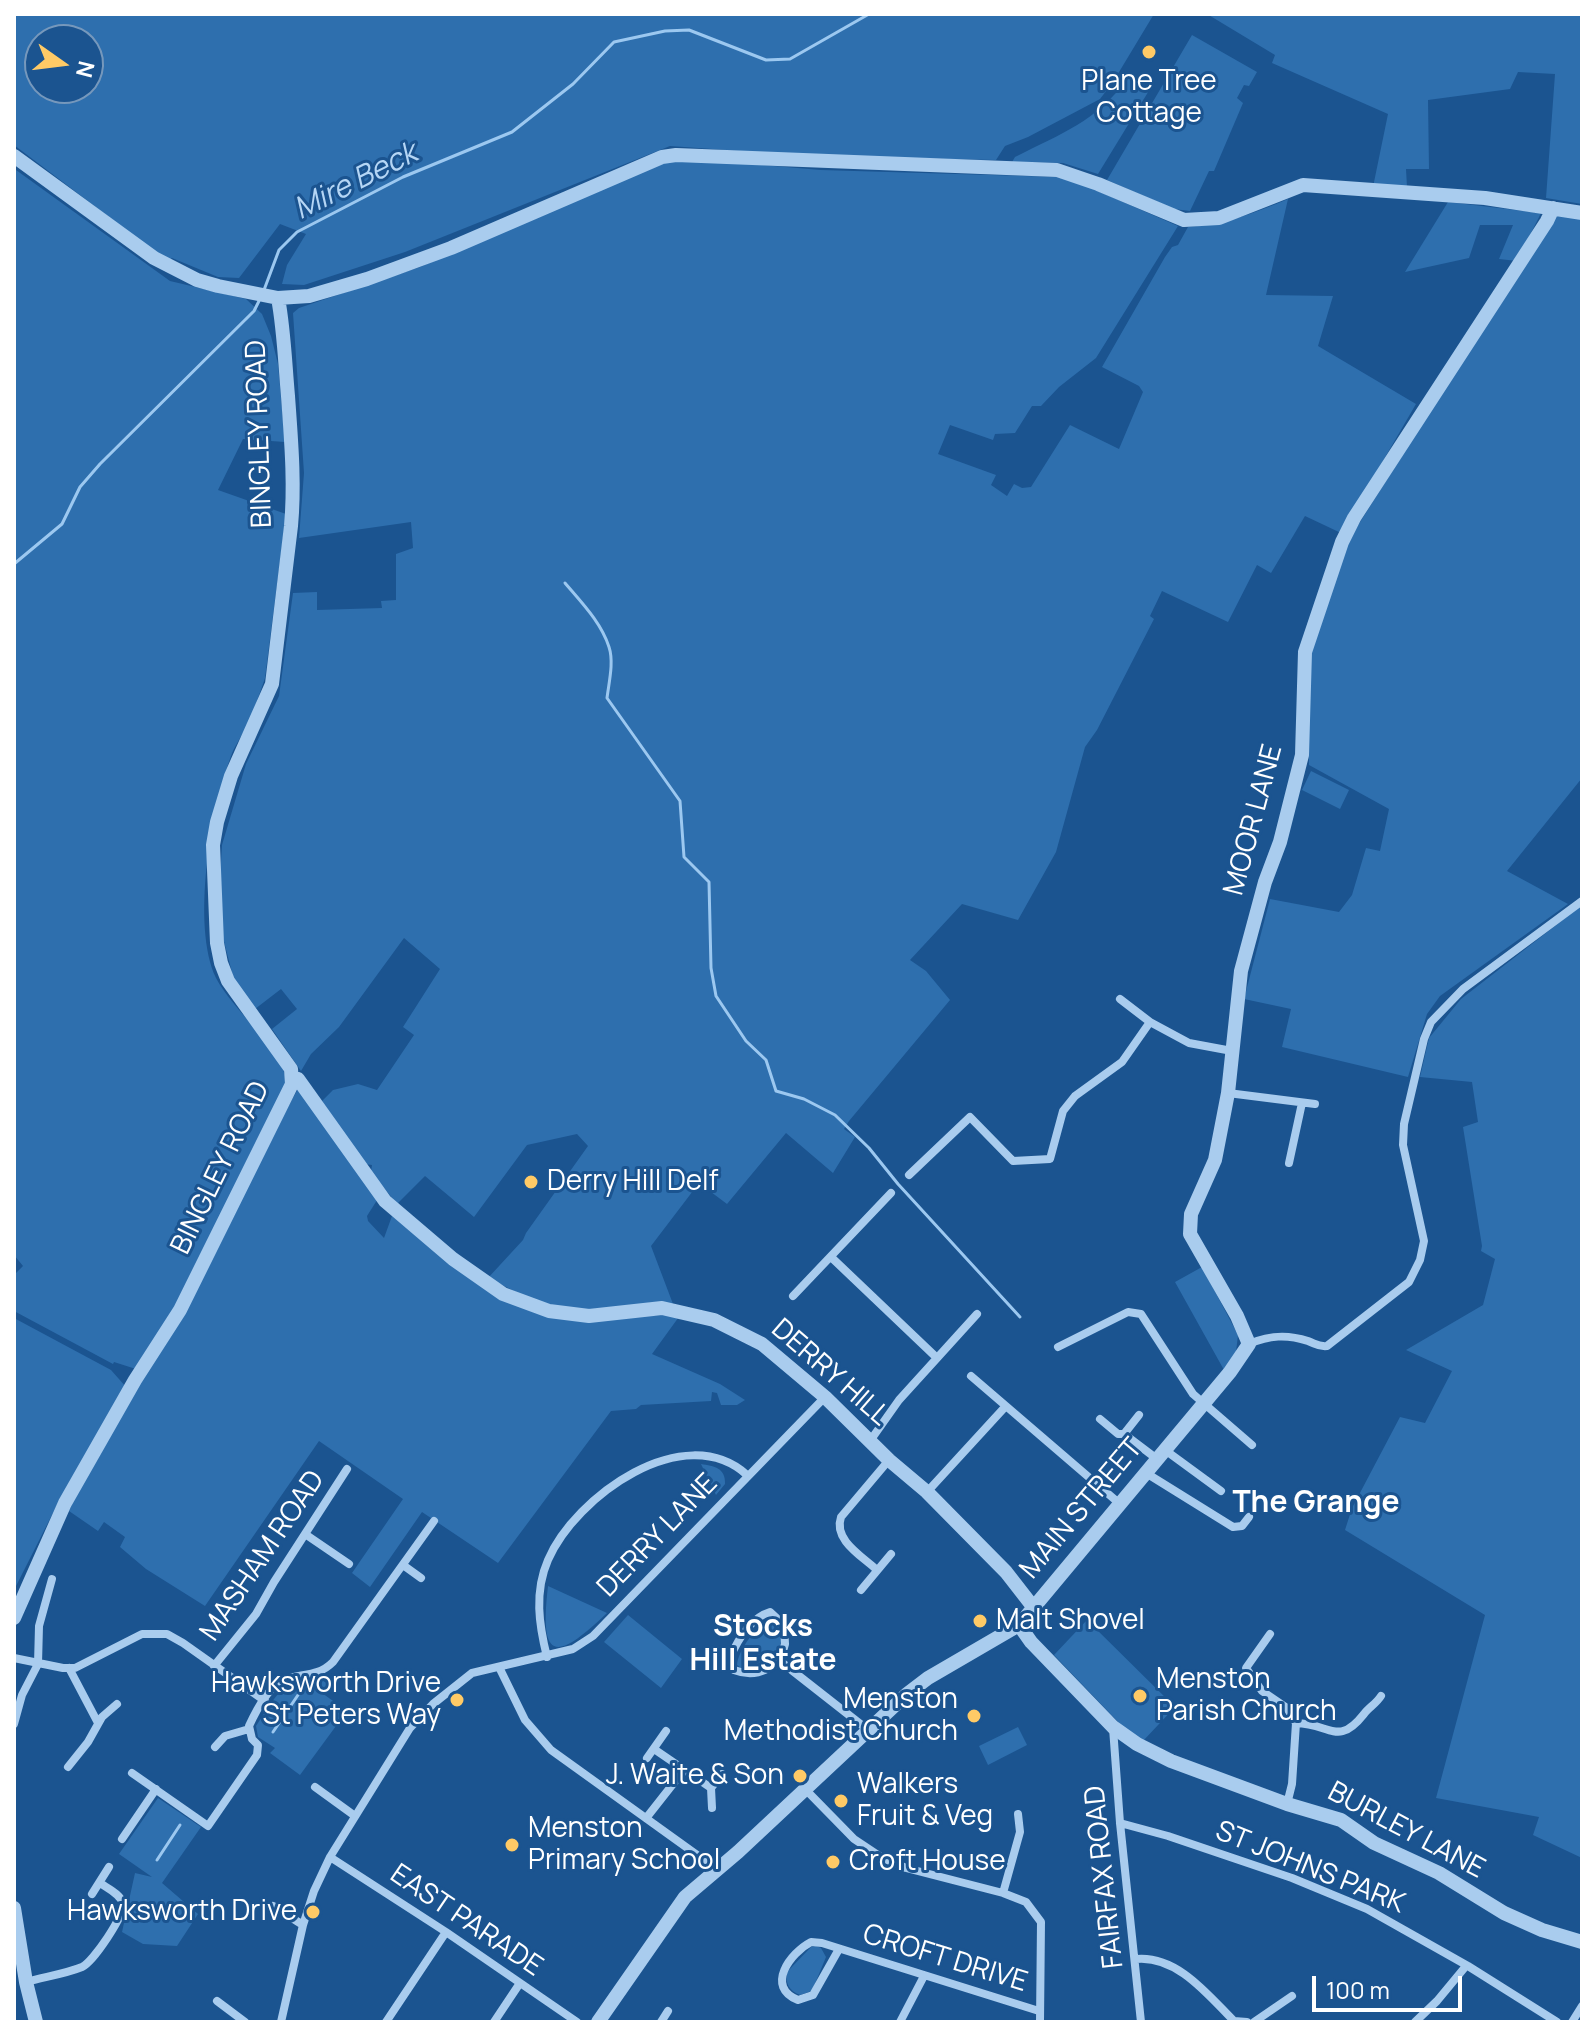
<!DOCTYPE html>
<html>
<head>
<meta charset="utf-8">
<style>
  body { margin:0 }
  #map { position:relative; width:1596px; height:2036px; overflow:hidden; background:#1b5490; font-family:Manrope,sans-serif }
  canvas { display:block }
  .frame { position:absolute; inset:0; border:16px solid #fff; pointer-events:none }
  .north { position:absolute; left:24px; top:24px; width:80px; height:80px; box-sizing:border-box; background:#1b5490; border:2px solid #7698bc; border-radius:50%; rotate:104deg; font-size:22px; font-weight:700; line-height:32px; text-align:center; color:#fff }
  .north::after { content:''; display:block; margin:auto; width:28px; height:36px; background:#ffca66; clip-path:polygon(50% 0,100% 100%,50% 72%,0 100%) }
  .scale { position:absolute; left:1312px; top:1976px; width:150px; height:36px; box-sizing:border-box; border:4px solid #fff; border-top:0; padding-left:10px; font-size:24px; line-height:28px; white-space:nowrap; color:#fff; -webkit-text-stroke:6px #1b5490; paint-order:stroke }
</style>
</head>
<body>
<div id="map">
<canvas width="1596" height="2036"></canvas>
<div class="frame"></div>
<div class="north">N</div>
<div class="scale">100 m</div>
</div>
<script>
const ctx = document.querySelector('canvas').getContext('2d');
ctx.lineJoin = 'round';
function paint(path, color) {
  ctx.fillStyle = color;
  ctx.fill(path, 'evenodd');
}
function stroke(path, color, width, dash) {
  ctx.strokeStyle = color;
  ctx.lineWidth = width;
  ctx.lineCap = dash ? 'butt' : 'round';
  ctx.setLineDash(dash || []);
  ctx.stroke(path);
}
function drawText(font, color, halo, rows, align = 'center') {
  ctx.font = font + ' Manrope,sans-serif';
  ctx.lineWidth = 6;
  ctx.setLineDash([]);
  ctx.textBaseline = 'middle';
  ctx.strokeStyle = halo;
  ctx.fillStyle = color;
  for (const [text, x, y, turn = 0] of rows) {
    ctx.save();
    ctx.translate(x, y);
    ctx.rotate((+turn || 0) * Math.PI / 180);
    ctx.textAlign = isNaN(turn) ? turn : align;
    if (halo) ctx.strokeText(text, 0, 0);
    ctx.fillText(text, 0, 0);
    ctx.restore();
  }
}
paint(new Path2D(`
  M14,14h1140l-41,68 -13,17 -72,38 -23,9 -9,14 -185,-4 -141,-10 -265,106 -101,33 -22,-1 5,-19 19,-31 -26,-10 -41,54 -21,-1 -46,-19 -5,3 -153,-116zM40,40h48v48h-48z
  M1207,14h375v190l-36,-6 9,-124 -37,-2 -8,17 -82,11 1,69h-23l1,18h-34l15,-73 -116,-51 3,-8z
  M1192,35l65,37 -8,14 -5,-1 -7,13 6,5 -29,68h-5l-19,40 -16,-2 -67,-29z
  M1128,78l22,11 -52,85 -35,-11 -51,-1 3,-5c47,-24 81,-35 113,-79z
  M691,159l130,11 237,7 26,8 94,41 -82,132 -37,29 -18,19h-9l-17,27 -20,1 -2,6 -43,-15 -12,29 58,21 -5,10 16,11 7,-12 8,4 9,-1 39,-62 49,24 24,-57 -4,-6 -37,-19 63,-110 7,-10 6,-2 10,-18c36,-2 66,-14 100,-28l-22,96 67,1 -15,50 98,58 -75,129 -36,-17 -34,57 -14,-8 -29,57 -66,-31 -12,25 4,3 -57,111 -12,17 -29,105 -38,68 -56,-16 -52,56 16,11 24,29 -101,121 -5,8 11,8 -22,36 -47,-40 -59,71 -28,-21 -48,63 22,58c-33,-8 -56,14 -86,12 -35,-3 -68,-23 -99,-38l35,-38 3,-7 62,-87 -11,-12 -50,11 -53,72 -49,-41 -28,28 -26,-32 1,-7 -7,-1 -43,-63 11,-11 25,-6 19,6 37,-55 -11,-8 37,-58 -36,-31 -65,89 -28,27 -10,17 -29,-42 25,-20 -16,-20 -26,20 -21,-29 -12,-46 -3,-38 3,-51 24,-81 33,-68 14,-103 24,-1v18l65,-2 -1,-7 15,-1v-46l17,-6 -2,-26 -112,16 5,-65 -11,-160 6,-5 121,-41 216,-93 34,-13z
  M16,170l154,111 76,18 16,15 9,22 7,28 7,78 -42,-3 -25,51 68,24 -21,164c-6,18 -12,35 -20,51 -5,10 -11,18 -14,27 -20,54 -40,169 -15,222 15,30 69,74 71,106l-122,243 -26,43 -25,-8 -1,2 -99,-53v-36l9,-9 -9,-11z
  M1448,202l93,11 -24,48 -18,-2 14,-34h-33l-11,33 -64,14z
  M1563,214l19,2v562l-75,93 61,33 -128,92 -13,18 -19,63 -126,-30 9,-38 -47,-10 26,-100 69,13 13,-17 14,-47 14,3 9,-42 -80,-44 -2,-119 43,-108 203,-321z
  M1311,771l38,19 -9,19 -38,-19z
  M1582,905v953l-49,-23 6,-18 -103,-19 49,-183 -140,-85 7,-22 48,-91 25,6 27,-52 -46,-21 77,-45 12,-46 -14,-8 1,-5 -19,-119 15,-5 -6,-40 -52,-5 9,-39 32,-39z
  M299,1087l80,110 -12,19 1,5 16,17 8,-22 77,62 59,31 122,7 31,-2 -29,40 68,30 25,16 -8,5h-16l-4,-12 -5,-1 -1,9 -70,4 -5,4 -25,2 -113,152 -76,-51 -52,75 -18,-14 51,-74 -84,-58 -114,165 -59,-37 -26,-22 5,-10 -21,-15 -6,9 -29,-20 18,-41z
  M1202,1267l36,68 -2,17 -12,18 -49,-88z
  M14,1318l97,52 15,17 -65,110 -47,93z
  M701,1464c13,2 25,4 24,20l-9,11z
  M548,1586l59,27c-51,49 -68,49 -59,-27z
  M628,1615l54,44 -21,29 -57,-46z
  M771,1619c15,9 11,27 4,41l-19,9h-14l-5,-4c0,-13 22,-44 34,-46z
  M1087,1620l88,87 -32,34 -21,-15 -68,-71z
  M322,1680l6,4 -6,9 25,18 -47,64 -30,-22 5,-5 -17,-11 -2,-11c8,-11 20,-36 34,-40 11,-4 21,-2 32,-6z
  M1018,1727l9,18 -39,20 -9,-19z
  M158,1798l43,29 -39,56 36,31 -21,32 -34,-2 -21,-12 13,-59 17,4 -33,-23z
  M816,1946l5,2 5,9 -14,34 -12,4c-11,-4 -15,-12 -13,-23l24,-25z`), '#2e6fae');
stroke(new Path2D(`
  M264,290l15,-40 18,-18 106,-55 109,-45 61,-48 41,-42 51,-11 24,-1 77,30 24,-1 79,-45
  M14,564l48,-40 18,-37 20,-23 154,-153 5,-10
  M565,583c16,19 36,39 44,64 5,15 0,35 -2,51l73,103 4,56 25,25 2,86 5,28 30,45 20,19 10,31 28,8 31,16 34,33 29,36 122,133
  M273,1732l25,-37
  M157,1860l23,-35`), '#9cc8f0', 3);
stroke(new Path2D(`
  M1120,999l30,23
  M1228,1093l87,11
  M1289,1163l13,-60
  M909,1175l61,-58 43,44 37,-2 13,-48 12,-15 47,-34 28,-40 39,21 43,8
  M831,1257l106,101
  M793,1296l98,-103
  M1249,1344c20,-9 38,-10 59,-3 8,3 11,6 19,5l82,-64 11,-22 4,-19 -21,-96 1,-21 20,-85 7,-17 32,-33 119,-88
  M1058,1347l70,-35 13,2 52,80 59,51
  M971,1376l149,128
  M1100,1419l18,15h6l33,25
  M1124,1434l15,-19
  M870,1441l29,-41 78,-86
  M1165,1450l56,41
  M1146,1473l87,54 9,-1 7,-9
  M927,1492l78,-85
  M305,1534l44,30
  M403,1565l18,13
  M877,1570c-15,-14 -44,-30 -36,-53l48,-57
  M861,1590l30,-36
  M1270,1634l-24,34 16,23 25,17 9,15 -4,61 -5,20
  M547,1657c-8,-32 -13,-65 1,-97 27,-63 136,-142 199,-85
  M14,1658l49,10h12l67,-34h25l16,9 82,58
  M780,1661l5,-17 -1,-19 -14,-13c-20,6 -33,29 -41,48l5,10c18,7 31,2 46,-9l88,69
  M214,1666l42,-52 18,-32 73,-113
  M499,1667l26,53 26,30 167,120
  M69,1668l29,55
  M1296,1723c35,1 42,24 68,-9 5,-7 12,-10 17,-18
  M14,1724l8,-29 16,-31 1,-38 13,-47
  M1113,1728l7,95 21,199
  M215,1747l10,-11 24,-7
  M654,1749l57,39 1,20
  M647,1758l19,-27
  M68,1767l20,-25 14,-25 15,-13
  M132,1773l76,53 49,-71 1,-10 -6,-6 -3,-13c6,-13 18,-36 30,-43 18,-12 36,-3 54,-21l101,-141
  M315,1787l40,29
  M711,1788l11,-14
  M806,1790l48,49 27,18 25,11 97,25 23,9 15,20 -1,100
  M647,1817l37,-47
  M1120,1823l48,13 124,42 75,31 101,57 89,56
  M122,1839l34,-50
  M330,1857l116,75 131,90
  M1003,1893l17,-61 -2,-18
  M92,1894l17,-27
  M273,1906l30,19
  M839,1949l-26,46 -15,5c-33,-13 -8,-47 13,-58l11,1 217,68
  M1136,1959c41,-4 72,36 98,62l13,1
  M26,1982c17,-5 39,-8 56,-15 11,-5 43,-52 41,-63 -2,-10 -16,-16 -23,-21
  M217,2001l28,21
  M281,2022l22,-97 11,-34 16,-34 80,-129 23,-24 39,-31 101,-24 20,-13 232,-239
  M386,2022l60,-90
  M494,2022l26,-39
  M661,2022l7,-11
  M900,2022l24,-46
  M1254,2022l38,-26
  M1415,2022l22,-21 29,-35
  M1572,2022l10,-16`), '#a9ccee', 8);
stroke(new Path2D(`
  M14,156l140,102 43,22 21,6 60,12 31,-2 58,-17 84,-31 211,-91 14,-2 381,15 41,14 86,36 35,-2 84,-33 182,13 97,15
  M292,1078l6,1 87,122 68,58 50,35 46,17 40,5 73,-8 52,12 48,24 63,53 64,63 38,32 79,80 28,36
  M14,1618l51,-115 70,-123 45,-70 112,-226 -1,-15 -63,-88 -7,-18 -4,-20 -4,-98 4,-23 14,-46 41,-92 19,-158c4,-43 0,-87 -3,-130 -3,-33 -4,-66 -10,-98
  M1019,1625l12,17 82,85 24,17 34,17 116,43 54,16 33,23 65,30 65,40 38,17 40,12
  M14,1908l12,74 10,40
  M598,2022l87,-125 53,-45 169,-158 21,-16 91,-53 211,-253 19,-28 -12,-28 -47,-82 1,-20 24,-54 13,-67 13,-122 24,-89 15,-40 22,-87 3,-103 37,-110 12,-24 193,-297 6,-13`), '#a9ccee', 14);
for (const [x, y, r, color] of [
  [1149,52,8,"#ffca66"],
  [531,1182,8,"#ffca66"],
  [980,1621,8,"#ffca66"],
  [1140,1696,8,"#ffca66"],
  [457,1700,8,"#ffca66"],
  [974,1716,8,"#ffca66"],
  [800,1776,8,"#ffca66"],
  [841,1801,8,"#ffca66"],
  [512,1845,8,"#ffca66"],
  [833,1862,8,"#ffca66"],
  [313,1912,8,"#ffca66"]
]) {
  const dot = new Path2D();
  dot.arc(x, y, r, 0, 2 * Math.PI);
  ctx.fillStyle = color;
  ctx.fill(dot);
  stroke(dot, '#1b5490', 3);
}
drawText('28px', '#fff', '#1b5490', [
  ["Plane Tree",1149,82,"center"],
  ["Cottage",1149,114,"center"],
  ["Derry Hill Delf",547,1182],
  ["Malt Shovel",996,1621],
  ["Menston",1156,1680],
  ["Parish Church",1156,1712],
  ["Hawksworth Drive",441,1684,"right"],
  ["St Peters Way",441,1716,"right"],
  ["Menston",958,1700,"right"],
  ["Methodist Church",958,1732,"right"],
  ["J. Waite & Son",784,1776,"right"],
  ["Walkers",857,1785],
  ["Fruit & Veg",857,1817],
  ["Menston",528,1829],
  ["Primary School",528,1861],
  ["Croft House",849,1862],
  ["Hawksworth Drive",297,1912,"right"]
], 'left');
drawText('28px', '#fff', '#1b5490', [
  ["BINGLEY ROAD",260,434,-92],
  ["MOOR LANE",1254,820,-75],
  ["BINGLEY ROAD",221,1168,-64],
  ["DERRY HILL",830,1373,41],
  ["MAIN STREET",1082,1509,-50],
  ["DERRY LANE",658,1536,-46],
  ["MASHAM ROAD",263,1556,-56],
  ["BURLEY LANE",1406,1831,28],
  ["ST JOHNS PARK",1310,1868,22],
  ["FAIRFAX ROAD",1105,1877,-96],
  ["EAST PARADE",466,1921,34],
  ["CROFT DRIVE",945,1959,17]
]);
drawText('italic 30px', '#b5d6f5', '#1b5490', [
  ["Mire Beck",356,182,-27]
]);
drawText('bold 30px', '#fff', '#1b5490', [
  ["The Grange",1316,1504],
  ["Stocks",763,1628],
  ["Hill Estate",763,1662]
]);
</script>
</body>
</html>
